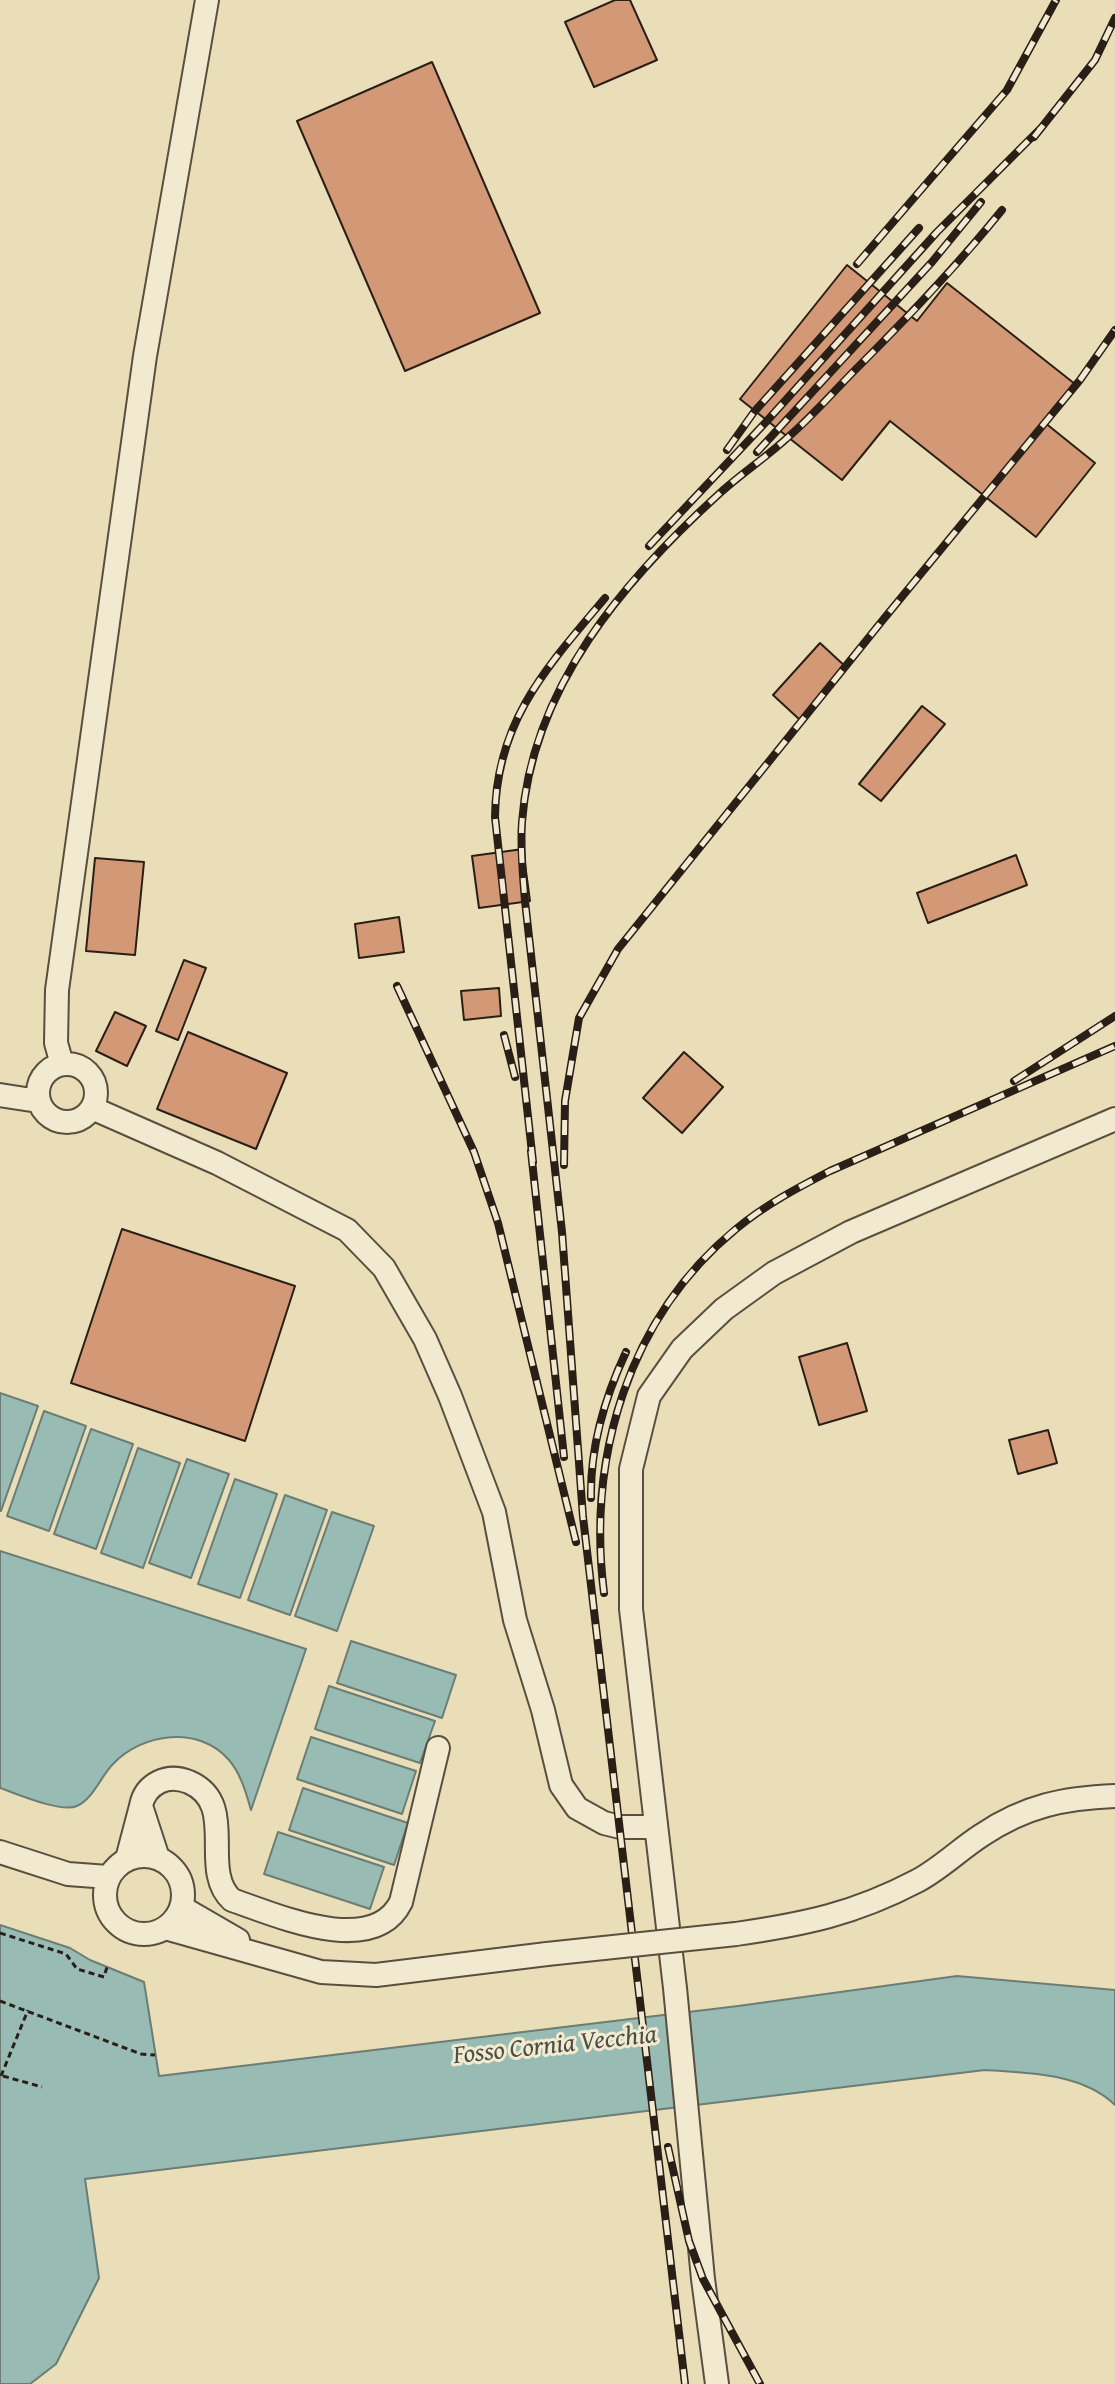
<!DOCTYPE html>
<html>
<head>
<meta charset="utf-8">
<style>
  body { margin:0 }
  canvas { display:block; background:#e9deb7 }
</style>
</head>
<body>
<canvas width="1115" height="2384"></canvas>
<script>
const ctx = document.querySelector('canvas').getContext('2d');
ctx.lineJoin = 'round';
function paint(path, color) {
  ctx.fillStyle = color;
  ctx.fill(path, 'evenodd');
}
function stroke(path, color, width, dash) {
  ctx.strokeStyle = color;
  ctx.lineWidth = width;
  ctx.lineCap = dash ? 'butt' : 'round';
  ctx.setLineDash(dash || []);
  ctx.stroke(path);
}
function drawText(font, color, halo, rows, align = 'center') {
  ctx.font = font + ' "Gentium Book Plus",serif';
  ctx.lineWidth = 6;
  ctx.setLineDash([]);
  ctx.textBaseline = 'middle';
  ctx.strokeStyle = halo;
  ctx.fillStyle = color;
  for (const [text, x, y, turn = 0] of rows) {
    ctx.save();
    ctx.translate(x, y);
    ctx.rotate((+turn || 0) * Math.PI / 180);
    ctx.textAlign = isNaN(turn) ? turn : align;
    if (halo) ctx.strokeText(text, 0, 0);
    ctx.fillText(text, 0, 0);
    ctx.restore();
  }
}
const water = new Path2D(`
  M0,1393l38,13 -37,105h-1z
  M44,1411l42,15 -37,105 -42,-15z
  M91,1429l42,15 -37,105 -42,-15z
  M138,1448l42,15 -37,105 -42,-15z
  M187,1459l42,15 -38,104 -42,-15z
  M235,1479l42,15 -37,104 -42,-14z
  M285,1495l42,15 -37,105 -42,-15z
  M332,1512l42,14 -37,105 -42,-15z
  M0,1551l306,98 -55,161c-5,-17 -10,-36 -22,-50 -30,-35 -87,-27 -116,4 -12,12 -20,35 -36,42 -16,7 -60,-12 -77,-18z
  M351,1641l105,34 -14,43 -105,-35z
  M329,1686l106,35 -15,42 -105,-34z
  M311,1737l105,34 -14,43 -105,-35z
  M303,1788l105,35 -14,42 -105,-35z
  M278,1832l106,35 -14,42 -106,-35z
  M0,1925l70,23 20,12 54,22 15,94 579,-70 219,-30 158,14v115c-33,-32 -87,-32 -130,-35l-900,109 14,99 -43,86 -26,20h-30z`);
paint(water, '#98bbb3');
stroke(water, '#6c7d75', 2);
const building = new Path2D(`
  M615,0h15l27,60 -63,27 -29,-65z
  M432,62l108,251 -135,58 -108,-250z
  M847,265l70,56 30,-38 128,101 -31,38 51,41 -59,74 -146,-116 -48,59 -102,-81z
  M820,643l27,25 -47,52 -27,-25z
  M922,706l23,18 -64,77 -22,-17z
  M523,849l7,52 -51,7 -7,-52z
  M1016,855l11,30 -99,38 -11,-30z
  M95,858l49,4 -9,93 -49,-4z
  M399,917l5,35 -45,6 -4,-34z
  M184,960l22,8 -28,72 -22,-9z
  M499,988l2,28 -37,4 -3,-29z
  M115,1012l31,14 -19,40 -31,-15z
  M188,1032l99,41 -31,76 -99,-40z
  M684,1052l39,35 -41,46 -39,-35z
  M122,1229l173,57 -50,155 -174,-58z
  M847,1343l20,68 -48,14 -20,-68z
  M1048,1430l9,33 -39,11 -9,-34z`);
paint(building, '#d39976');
stroke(building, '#2a1f17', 2);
const minor = new Path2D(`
  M38 1093a29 29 0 1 1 58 0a29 29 0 1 1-58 0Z
  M62,1064l-6,-21 1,-53 88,-634 62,-356
  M0,1095l38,6
  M92,1108l125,55 130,67 37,38 41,71 25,57 44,116 21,108 28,90 18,75 16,23 27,15 16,4h36
  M141,1806c2,-11 8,-19 18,-24 10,-5 20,-4 30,0 51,22 9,87 43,118 42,14 141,59 169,2l37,-154
  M0,1852l68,22 40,3
  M105 1895a39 39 0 1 1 78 0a39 39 0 1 1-78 0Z
  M127,1859l14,-53 17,52
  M181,1907l57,33
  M165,1928l156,44 55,3 171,-21
  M736,1934c69,-10 118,-20 181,-53 23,-12 43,-32 65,-46 43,-29 82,-37 133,-39
  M717,2384l-14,-105 -28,-291 -44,-379v-140l18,-73 33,-47 42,-40 50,-36 77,-41 264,-113`);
stroke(minor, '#5a4f3f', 26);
stroke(new Path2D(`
  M0,1933l66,21 11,15 27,8 3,-10
  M0,2001l141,53 14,1
  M1,2076l27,-66
  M3,2076l39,11`), '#2a1f17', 3, [6, 4]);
stroke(minor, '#f1ead0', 22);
const rail = new Path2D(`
  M1034,137l61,-77 20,-42
  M857,264l150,-174 49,-90
  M727,450l27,-38 165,-184
  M757,452l175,-190 49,-60
  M649,546l117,-124 171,-190 104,-104
  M397,986l77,166 24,71 78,319
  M504,1035l11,42
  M1014,1081l101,-65
  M531,1151l33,306
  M533,1162l-38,-345c1,-96 52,-150 110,-219
  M564,1165l1,-64 14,-83 39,-69 264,-328 198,-241 35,-50
  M591,1498c-1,-50 14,-101 35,-146
  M604,1593c-17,-136 24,-275 132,-364 29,-24 61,-41 94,-58l285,-125
  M668,2147l21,94 14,38 57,105
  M685,2384l-102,-867 -21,-285 -37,-331c-2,-26 -5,-52 -3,-79 10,-135 102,-242 198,-329 21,-19 45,-35 66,-54 26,-22 49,-49 73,-73 51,-51 98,-100 143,-156`);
stroke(rail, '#2a1f17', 8);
stroke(rail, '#f1ead0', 5, [15]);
const minorBridge = new Path2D(`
  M547,1954l189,-20`);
stroke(minorBridge, '#5a4f3f', 26, []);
stroke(minorBridge, '#f1ead0', 22);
drawText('italic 26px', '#4b4e46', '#f1ead0', [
  ["Fosso Cornia Vecchia",555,2046,-6]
]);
</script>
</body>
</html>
